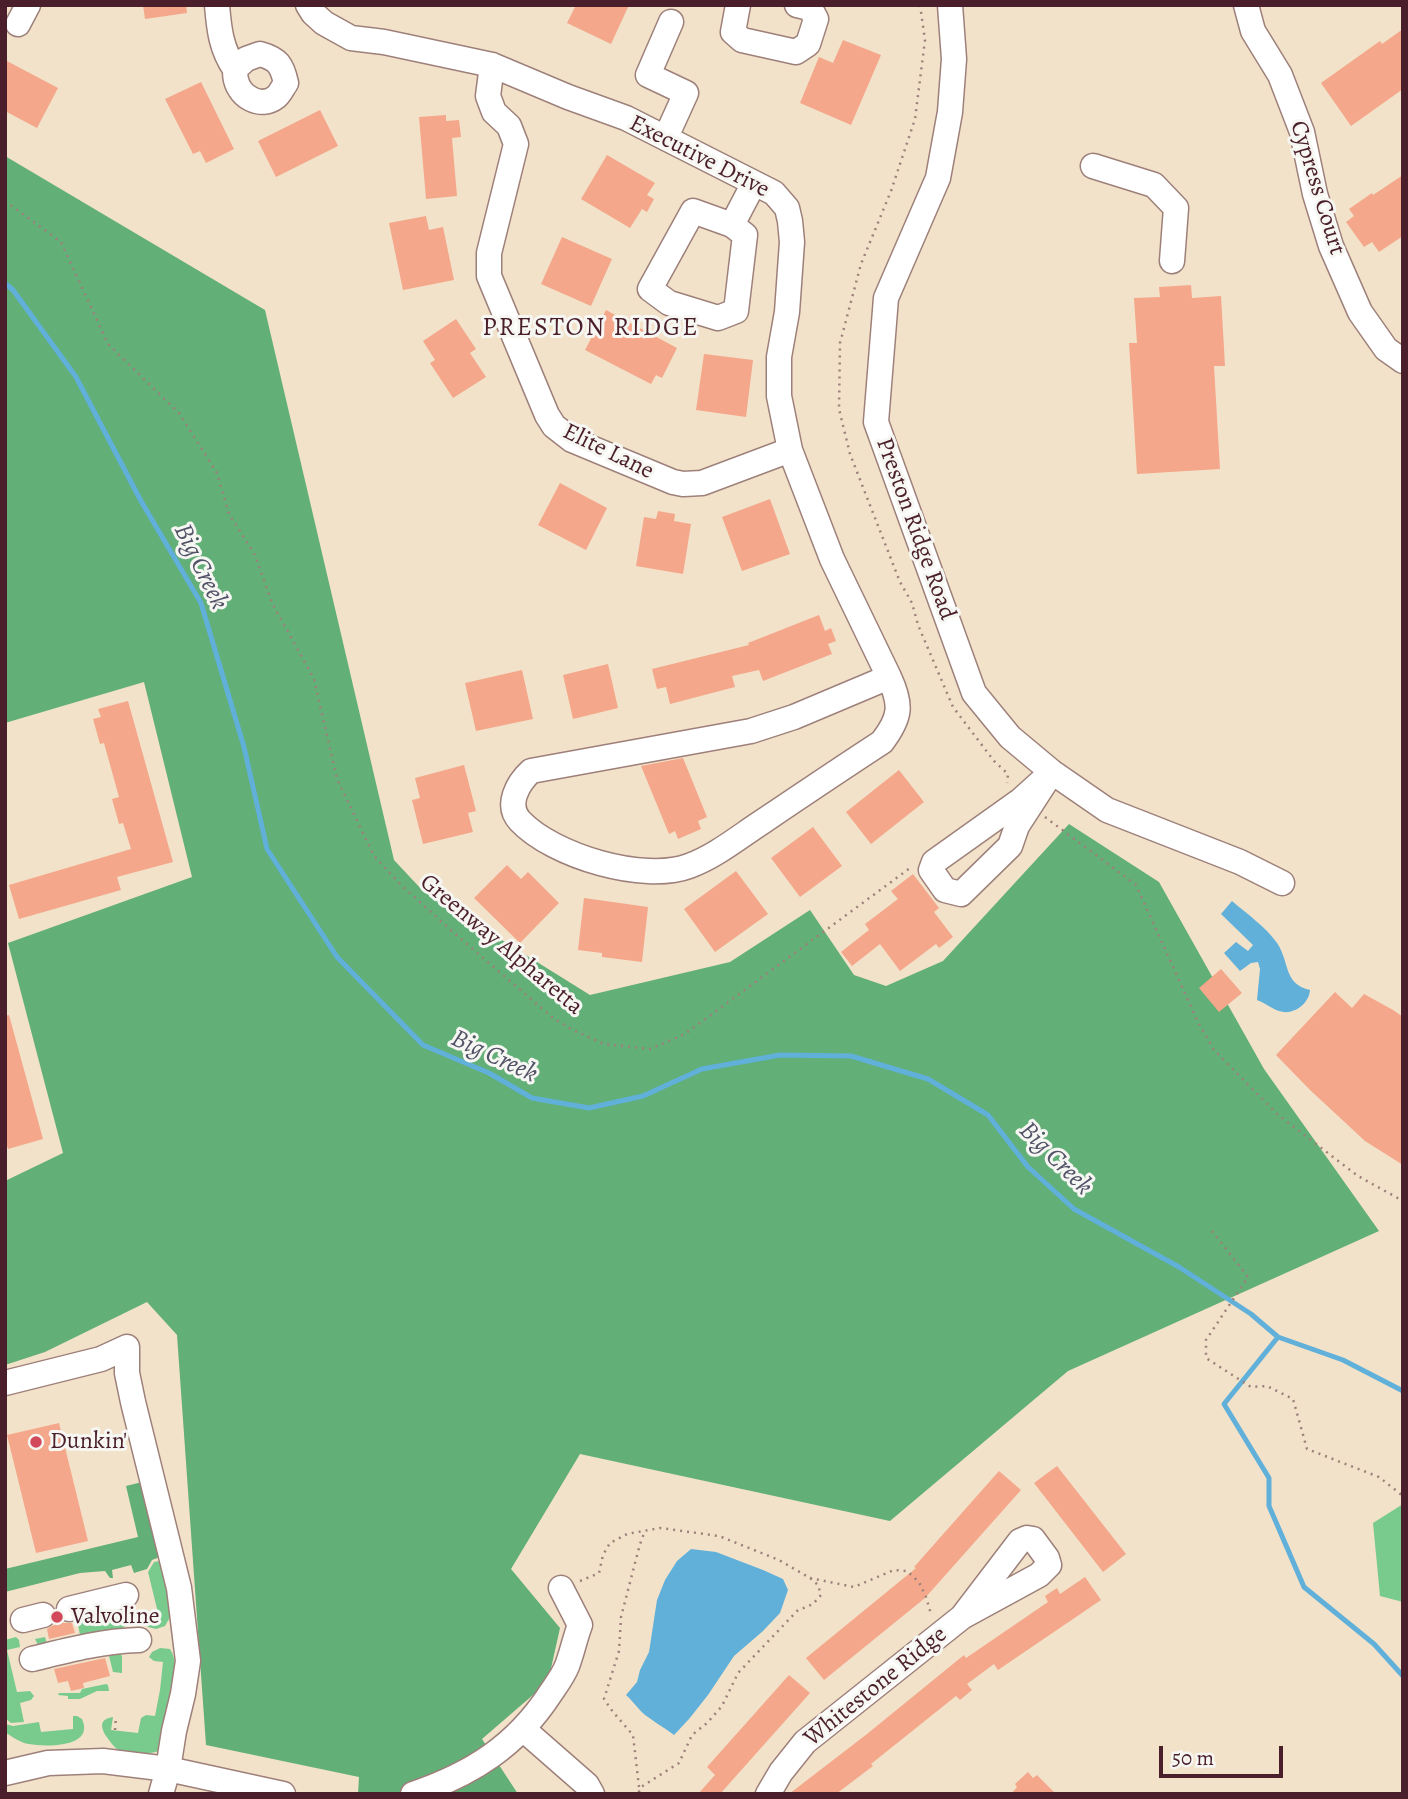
<!DOCTYPE html>
<html>
<head>
<meta charset="utf-8">
<style>
  body { margin:0 }
  #map { position:relative; width:1408px; height:1799px; overflow:hidden; background:#f2e2ca; font-family:Alegreya,serif }
  canvas { display:block }
  .frame { position:absolute; inset:0; border:7px solid #4a1f2b; pointer-events:none }
  .scale { position:absolute; left:1159px; top:1746px; width:124px; height:32px; box-sizing:border-box; border:4px solid #4a1f2b; border-top:0; padding-left:9px; font-size:21px; line-height:24px; white-space:nowrap; color:#4a1f2b; -webkit-text-stroke:5px #f6f6f2; paint-order:stroke }
</style>
</head>
<body>
<div id="map">
<canvas width="1408" height="1799"></canvas>
<div class="frame"></div>
<div class="scale">50 m</div>
</div>
<script>
const ctx = document.querySelector('canvas').getContext('2d');
ctx.lineJoin = 'round';
function paint(path, color) {
  ctx.fillStyle = color;
  ctx.fill(path, 'evenodd');
}
function stroke(path, color, width, dash) {
  ctx.strokeStyle = color;
  ctx.lineWidth = width;
  ctx.lineCap = dash ? 'butt' : 'round';
  ctx.setLineDash(dash || []);
  ctx.stroke(path);
}
function drawText(font, color, halo, rows, align = 'center') {
  ctx.font = font + ' Alegreya,serif';
  ctx.lineWidth = 6;
  ctx.setLineDash([]);
  ctx.textBaseline = 'middle';
  ctx.strokeStyle = halo;
  ctx.fillStyle = color;
  for (const [text, x, y, turn = 0] of rows) {
    ctx.save();
    ctx.translate(x, y);
    ctx.rotate((+turn || 0) * Math.PI / 180);
    ctx.textAlign = isNaN(turn) ? turn : align;
    if (halo) ctx.strokeText(text, 0, 0);
    ctx.fillText(text, 0, 0);
    ctx.restore();
  }
}
paint(new Path2D(`
  M1403,1504v98l-23,-6 -7,-73z
  M160,1561l13,51 -8,14 -9,3 -8,-2 -2,-6 13,-4 -11,-45 6,-10z
  M113,1611c8,2 11,6 12,15l-7,7 -72,18c-6,-1 -8,-6 -11,-12l10,-2 2,7 33,-8 -3,-18z
  M16,1637l3,3 1,7 -13,3 10,42 13,-1 4,5 -3,4 -11,3 4,19 -13,1 -6,-5v-78z
  M107,1648l13,3 2,6v16l-9,-1z
  M160,1648l10,1c14,19 -4,78 -9,101 -10,5 -34,5 -44,-1 -4,-3 -8,-9 -11,-13 -6,-10 -6,-17 7,-19l-2,13 27,3 3,-15 5,-3 9,1 5,-26 3,-28 -9,-1 -5,-4 3,-5z
  M106,1684l2,1 1,6h-12l-17,8h-12v-3l-10,-1 1,-2h21l2,-4z
  M73,1716h4l5,3c13,29 -36,28 -53,25 -8,-1 -17,-7 -24,-12v-8l8,2 26,-4 2,10 32,-3z`), '#78cb8d');
paint(new Path2D(`
  M5,156l260,154 129,550 29,31 167,104 140,-33 80,-52 44,65 32,11 57,-25 126,-137 90,58 105,187 115,162 -311,140 -178,150 -310,-67 -69,115 49,59 -12,54 -66,57 36,55h-160l1,-17 -153,-32 -29,-410 -30,-33 -102,50 -40,13v-184l58,-28 -55,-210 184,-66 -48,-195 -139,41z
  M142,1482l18,75 -8,3 -5,9 -13,4 -3,-8 -19,5 1,8h-3l-5,-7 -25,2 -75,19v-23l133,-32 -12,-51z`), '#62af78');
paint(new Path2D(`
  M1232,901c14,12 35,27 45,42 13,19 6,41 33,47 -1,14 -17,26 -31,21 -5,-1 -14,-8 -22,-11l3,-31 -2,-7 -7,1 -11,8 -16,-18 12,-11 12,9 5,-6 -32,-31z
  M691,1549l25,3 47,18 20,9 5,11 -8,23 -17,18 -29,25 -26,39 -19,24 -15,16c-9,-7 -17,-11 -26,-18 -8,-5 -14,-15 -22,-22l11,-13 3,-12 9,-18 8,-52 8,-20 12,-19z`), '#60b0da');
stroke(new Path2D(`
  M5,283l8,7 63,87 65,124 60,102 43,144 23,102 70,108 86,88 66,28 43,25 57,10 54,-12 59,-27 78,-14 71,1 77,23 60,36 40,52 46,42 105,58 72,47 27,23 65,23 60,31
  M1278,1337l-54,67 45,74v28l35,81 70,57 29,32`), '#60b0da', 5);
paint(new Path2D(`
  M143,5h43l1,8 -42,6z
  M576,5h53l-18,39 -44,-21z
  M1403,29v60l-52,37 -30,-43 59,-42 2,3z
  M843,40l38,15 -30,70 -51,-22 19,-46 14,6z
  M5,60l53,28 -21,40 -32,-17z
  M201,82l33,67 -28,14 -6,-12 -7,3 -28,-55z
  M320,110l18,36 -62,31 -18,-36z
  M446,115v6l13,-1 2,17 -9,1 5,58 -31,3 -7,-82z
  M607,155l48,28 -8,12 7,4 -7,13 -5,-3 -12,19 -49,-29z
  M1403,175v61l-24,16 -7,-10 -8,5 -18,-25 8,-6 -5,-7 23,-16 1,2z
  M426,216l3,14 14,-3 11,53 -51,10 -14,-67z
  M562,237l50,22 -21,47 -50,-22z
  M1191,285l1,13 29,-2 4,70h-11l6,103 -83,5 -8,-131h8l-3,-45 26,-1 -1,-10z
  M606,310l71,38 -15,30 -6,-3 -5,9 -66,-34z
  M456,319l20,30 -6,4 16,24 -33,21 -23,-35 5,-3 -12,-19z
  M704,354l49,6 -7,57 -50,-7z
  M560,483l47,25 -21,42 -48,-25z
  M770,499l20,55 -48,17 -20,-54z
  M658,511l17,3 -1,7 17,3 -8,50 -47,-8 8,-49 12,2z
  M819,615l6,16 6,-3 5,13 -8,3 4,10 -69,27 -4,-11 -27,6 3,11 -65,17 -4,-17 -9,2 -5,-20 97,-24 -1,-2z
  M608,664l10,44 -45,11 -10,-44z
  M522,670l11,49 -57,12 -11,-48z
  M128,701l45,161 -56,15 4,13 -102,29 -10,-34 122,-36 -8,-26 -4,1 -7,-25 7,-2 -15,-54 -4,1 -7,-25 8,-2 -3,-8z
  M683,758l24,59 -9,4 3,8 -23,10 -3,-8 -6,3 -28,-68z
  M464,765l12,46 -8,2 5,19 -50,12 -11,-44 8,-2 -5,-20z
  M899,770l25,32 -53,42 -25,-32z
  M813,827l29,39 -42,31 -29,-39z
  M507,865l14,14 7,-7 31,31 -39,40 -46,-45z
  M736,871l32,43 -53,38 -31,-43z
  M913,874l26,34 -5,4 19,25 -14,11 -3,-4 -36,27 -20,-27 -28,22 -11,-14 28,-22 -4,-6 33,-25 -7,-8z
  M584,898l64,9 -6,55 -40,-5v-4l-24,-3z
  M1221,969l21,24 -23,19 -20,-24z
  M1335,992l17,16 12,-14 29,16 10,7v148l-38,-24 -55,-51 -34,-35z
  M9,1015l34,124 -35,10 -3,-9v-124z
  M59,1423l29,118 -52,12 -29,-118z
  M1057,1466l69,88 -23,18 -69,-89z
  M999,1471l22,19 -96,108 -101,82 -18,-22 110,-90 -2,-1z
  M1085,1577l16,23 -103,70 -4,-6 -27,20 5,6 -12,10 -4,-4 -85,68 2,2 -37,28h-47l78,-60 97,-79 2,3 82,-56 -3,-6 12,-8 3,6z
  M57,1618l7,5h8l3,10 -26,6 -2,-10 7,-4z
  M105,1658l5,18 -27,7 1,5 -13,3 -3,-10 -10,2 -4,-14z
  M789,1675l21,18 -90,101h-22l17,-19 -8,-8z
  M1028,1772l5,6 4,-3 19,19h-45l6,-7 -2,-3z`), '#f4a78a');
const minor = new Path2D(`
  M217,5c2,24 4,44 18,64
  M308,5l5,8 11,10 27,15 33,4 108,23 76,32 58,21 148,75 13,15 3,13 2,21 -5,70 -8,45v39l11,54 42,109 57,118
  M738,5l-5,27 9,8 54,12 12,-8 8,-25 -6,-11 -13,-3
  M950,5l4,54 -4,53 -12,66 -52,120 -10,124 98,271 36,44 42,35 55,38 133,52 42,21
  M1246,5l7,26 27,44 22,57 13,62 16,52 29,66 26,37 17,12
  M18,24l10,-19
  M260,54c18,5 22,11 26,29 -3,4 -6,11 -10,14 -15,12 -36,0 -40,-17 -1,-4 -1,-8 -1,-11l11,-10z
  M492,65l-4,31 6,16 15,14 7,18 -27,109v23l58,139 7,11 18,14 101,42 10,2 19,-1 88,-33
  M666,137l20,-44 -38,-18 23,-53
  M1093,166l61,19 22,23 -4,53
  M693,211l39,14 13,10 -9,76 -18,7 -49,-15 -19,-14z
  M732,225l22,-42
  M889,677c13,28 12,40 -7,65 -40,26 -80,53 -120,80 -23,15 -46,34 -73,44 -45,17 -136,-10 -169,-45 -15,-16 -2,-38 11,-50l220,-40 43,-14z
  M1052,772l-35,54 -7,20 -49,48 -16,-4 -14,-20 3,-8 87,-62z
  M5,1383l96,-24 26,-12v26l6,29 46,186 9,73 -5,33 -9,37 -6,38 -7,25
  M69,1609l57,-14
  M23,1620l20,-5
  M32,1659c36,-9 70,-18 107,-19
  M523,1729l64,56 5,9
  M5,1773l43,-10 55,-2 65,8 115,25
  M413,1794c59,-20 103,-48 137,-100 6,-9 13,-18 17,-28 5,-13 8,-28 13,-41l-19,-37
  M768,1794l13,-22 24,-30 157,-125 77,-42 10,-10 -2,-7 -14,-19 -6,-1 -7,3 -58,76`);
stroke(minor, '#9e807a', 27);
stroke(new Path2D(`
  M920,5l5,35 -10,79 -24,72 -30,73 -21,79 -1,66 11,45 50,128 12,21 6,22 35,82 41,54 14,13 -1,9
  M5,201l56,41 47,102 71,69 38,60 12,41 26,41 17,48 42,76 23,100 37,77 27,29 52,47 100,86 20,12 31,14 46,5 35,-15 225,-166
  M1045,817l91,68 62,137 16,28 63,64 81,62 45,25
  M1212,1231l36,46 -42,63v18l45,29 16,-1 26,13 14,50 72,28 24,19
  M810,1578l44,9 40,-17 13,1 12,11 7,15 5,17
  M580,1581l19,-8 4,-18 7,-12 17,-9 33,-6 59,8 60,24 31,18 8,7 3,10 -8,9 -16,7 -59,62 -16,33 -15,17 -15,12 -13,28 -38,24 -3,7
  M115,1730l1,-13
  M639,1787l-6,-52 -20,-23 -9,-13 15,-48 2,-34 19,-73 5,-13`), '#9e807a', 2.5, [2, 5]);
stroke(minor, '#fff', 24);
for (const [x, y, r, color] of [
  [36,1442,7,"#d1495b"],
  [57,1617,7,"#d1495b"]
]) {
  const dot = new Path2D();
  dot.arc(x, y, r, 0, 2 * Math.PI);
  ctx.fillStyle = color;
  ctx.fill(dot);
  stroke(dot, '#f6f6f2', 2.5);
}
drawText('24px', '#4a1f2b', '#f6f6f2', [
  ["Executive Drive",699,157,27],
  ["Cypress Court",1317,188,73],
  ["Elite Lane",608,452,26],
  ["Preston Ridge Road",915,529,70],
  ["Greenway Alpharetta",501,945,40],
  ["Whitestone Ridge",876,1687,-39]
]);
drawText('24px', '#4a1f2b', '#f6f6f2', [
  ["Dunkin'",50,1442],
  ["Valvoline",71,1617]
], 'left');
ctx.letterSpacing = '2px';
drawText('26px', '#4a1f2b', '#f6f6f2', [
  ["PRESTON RIDGE",591,329]
]);
ctx.letterSpacing = '0px';
drawText('italic 26px', '#525268', '#f6f6f2', [
  ["Big Creek",200,567,64],
  ["Big Creek",494,1057,25],
  ["Big Creek",1055,1159,45]
]);
</script>
</body>
</html>
